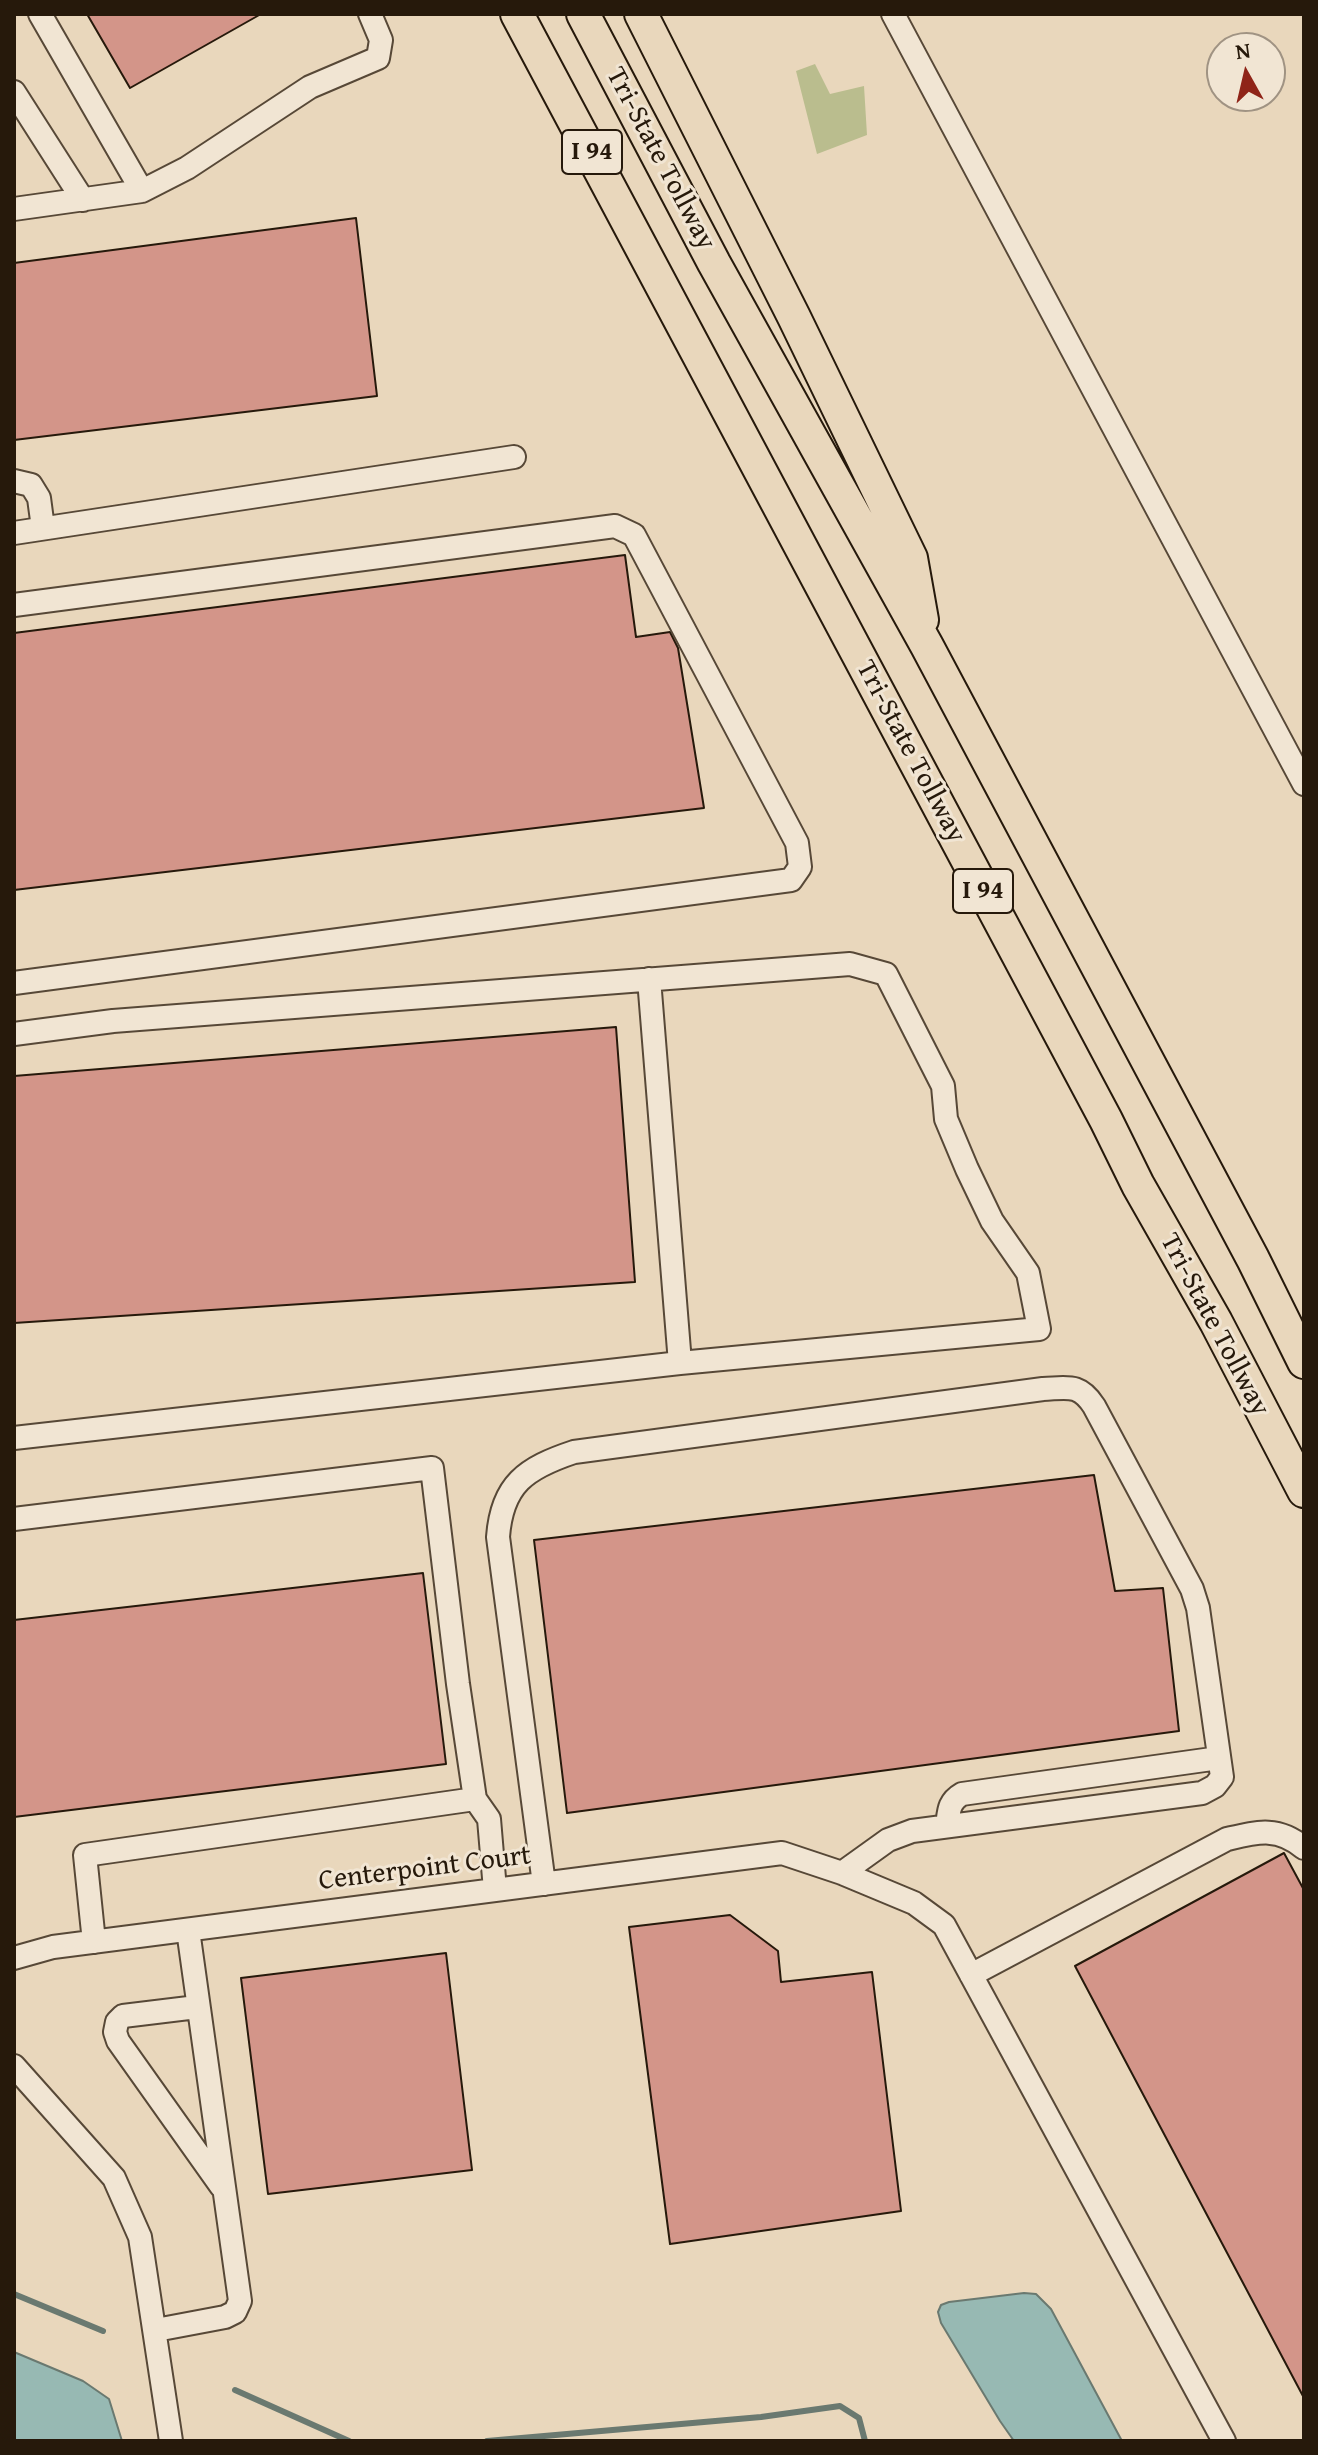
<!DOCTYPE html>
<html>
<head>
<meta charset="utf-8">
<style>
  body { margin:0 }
  #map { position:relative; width:1318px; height:2455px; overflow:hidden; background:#e9d7bc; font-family:"Gentium Book Plus",serif }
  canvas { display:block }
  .frame { position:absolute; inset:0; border:16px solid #26190b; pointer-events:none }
  .north { position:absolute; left:1206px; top:32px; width:80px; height:80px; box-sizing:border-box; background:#f1e5d3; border:2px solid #a09383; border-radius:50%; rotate:352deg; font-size:22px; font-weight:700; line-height:32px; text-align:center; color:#26190b }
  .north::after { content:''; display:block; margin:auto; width:28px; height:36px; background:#8f2418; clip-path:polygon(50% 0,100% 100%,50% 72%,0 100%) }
</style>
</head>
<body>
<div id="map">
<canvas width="1318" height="2455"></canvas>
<div class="frame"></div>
<div class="north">N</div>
</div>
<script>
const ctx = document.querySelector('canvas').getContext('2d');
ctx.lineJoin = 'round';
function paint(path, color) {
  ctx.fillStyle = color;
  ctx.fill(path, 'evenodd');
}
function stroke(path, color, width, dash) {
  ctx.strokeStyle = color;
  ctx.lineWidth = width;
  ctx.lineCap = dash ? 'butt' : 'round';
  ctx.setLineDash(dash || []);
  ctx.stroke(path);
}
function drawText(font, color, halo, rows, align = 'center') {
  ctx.font = font + ' "Gentium Book Plus",serif';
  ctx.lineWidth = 6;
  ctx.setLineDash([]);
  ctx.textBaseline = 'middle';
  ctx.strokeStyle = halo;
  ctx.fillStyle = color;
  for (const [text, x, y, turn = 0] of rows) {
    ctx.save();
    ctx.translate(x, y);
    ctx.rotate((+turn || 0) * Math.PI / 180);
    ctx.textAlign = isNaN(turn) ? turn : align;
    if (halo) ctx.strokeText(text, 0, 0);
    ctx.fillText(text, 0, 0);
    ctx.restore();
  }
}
paint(new Path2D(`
  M815,64l15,30 34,-8 3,49 -50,19 -21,-83z`), '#babd8e');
const water = new Path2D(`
  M1024,2293l12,1 15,15 71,132h-108l-14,-20 -59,-98 -3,-11 3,-7 8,-3z
  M14,2352l69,29 26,18 13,42h-108z`);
paint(water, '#97b9b3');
stroke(water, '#6a7970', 2);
stroke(new Path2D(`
  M14,2294l89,37
  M235,2390l114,51
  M487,2441l274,-24 79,-11 19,12 6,23`), '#6a7970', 6);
const building = new Path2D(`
  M87,14h174l-131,74z
  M356,218l21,178 -363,44v-177z
  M625,555l11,82 34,-5 8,16 26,160 -690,82v-257z
  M616,1027l19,255 -621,41v-247z
  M1094,1475l21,116 48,-3 16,143 -612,82 -33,-273z
  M423,1573l23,191 -432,53v-197z
  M1284,1853l20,37v508l-229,-432z
  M730,1915l48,36 3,31 91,-10 29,239 -231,33 -41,-317z
  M446,1953l26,217 -204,24 -27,-216z`);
paint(building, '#d39589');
stroke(building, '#26190b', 2);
const minor = new Path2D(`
  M40,14l102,177
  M893,14l411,770
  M14,92l69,108
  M14,209l128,-18 45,-23 123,-81 68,-29 3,-18 -11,-26
  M14,481l17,4 8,13 4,30
  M14,533l500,-76
  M14,605l601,-79 19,9 163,308 3,24 -9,13 -777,103
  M649,979l31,384
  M14,1034l99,-13 737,-57 36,10 57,112 3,33 21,50 25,52 36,52 11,56 -359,34 -666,75
  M14,1519l418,-51 26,216 17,115 14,20 6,71
  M947,1826c2,-14 1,-24 15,-32l257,-36
  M544,1884l-46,-347c4,-53 28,-69 76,-85l469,-63c25,-1 36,-6 51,17l98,183 6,19 24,169 -7,9 -13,7 -290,38 -24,9 -46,33
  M94,1942l-9,-87 390,-56
  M14,1958l39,-11 729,-94 60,20 72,30 30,22 280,516
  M971,1975l256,-136c30,-7 51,-13 77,9
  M197,2007l-74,9 -6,6 -2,10 3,9 103,145
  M14,2066l100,112 26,59 31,204
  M156,2330l69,-13 10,-5 5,-11 -52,-371`);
const highway = new Path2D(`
  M517,14l589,1106 32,65 78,137 88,169
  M583,14l131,249 213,383 326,613 51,103
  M641,14l153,303 117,241 11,62`);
stroke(minor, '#574837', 26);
stroke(highway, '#26190b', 36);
stroke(minor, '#f1e5d3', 22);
stroke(highway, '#e9d7bc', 32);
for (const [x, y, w] of [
  [592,152,60],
  [983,891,60]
]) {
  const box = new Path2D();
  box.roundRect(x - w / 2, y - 22, w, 44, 6);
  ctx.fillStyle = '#f1e5d3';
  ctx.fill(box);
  stroke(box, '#26190b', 2);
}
drawText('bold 26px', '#26190b', null, [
  ["I 94",592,152],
  ["I 94",983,891]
]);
drawText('28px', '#26190b', '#f1e5d3', [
  ["Tri-State Tollway",660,159,62],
  ["Tri-State Tollway",910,752,62],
  ["Tri-State Tollway",1214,1325,62],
  ["Centerpoint Court",425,1869,-7]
]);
</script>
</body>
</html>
